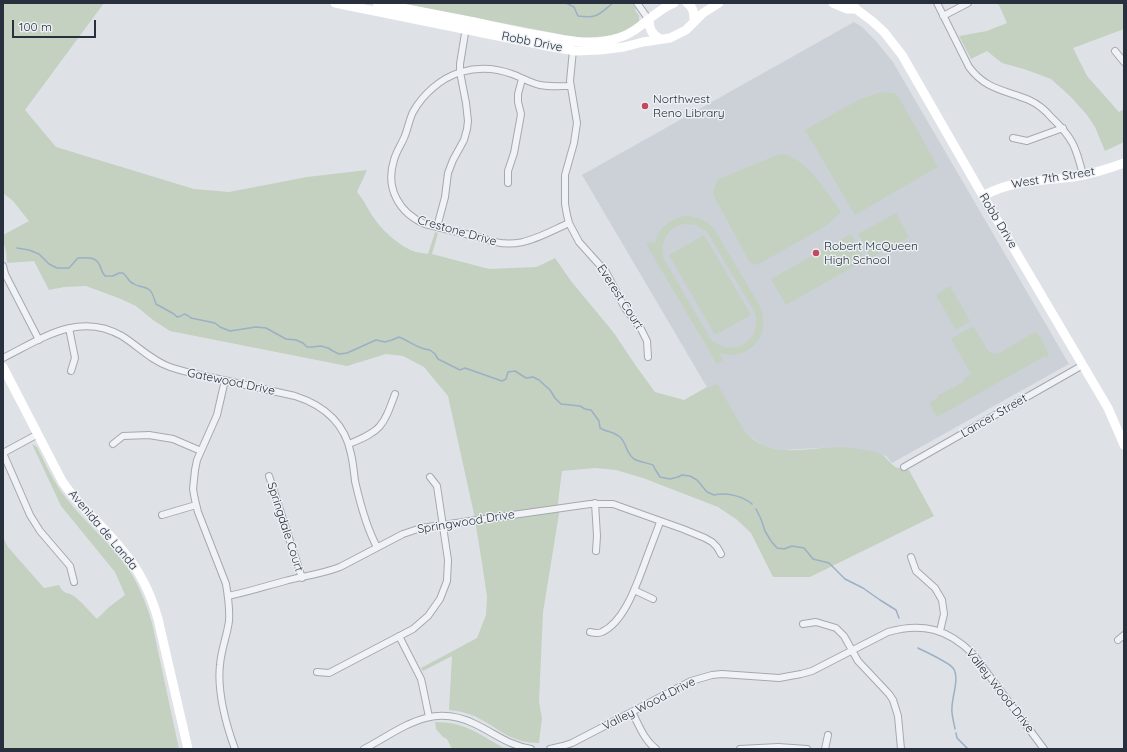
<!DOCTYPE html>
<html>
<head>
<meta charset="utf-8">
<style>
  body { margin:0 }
  #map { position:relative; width:1127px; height:752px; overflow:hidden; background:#dee2e7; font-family:Quicksand,sans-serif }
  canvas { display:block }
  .frame { position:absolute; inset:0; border:4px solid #28303d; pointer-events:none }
  .scale { position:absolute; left:12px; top:20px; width:84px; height:18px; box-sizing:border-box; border:2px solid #28303d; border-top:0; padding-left:5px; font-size:12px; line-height:14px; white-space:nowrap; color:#28303d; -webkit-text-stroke:3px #edf0f4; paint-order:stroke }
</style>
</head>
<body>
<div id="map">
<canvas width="1127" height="752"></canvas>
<div class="frame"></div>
<div class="scale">100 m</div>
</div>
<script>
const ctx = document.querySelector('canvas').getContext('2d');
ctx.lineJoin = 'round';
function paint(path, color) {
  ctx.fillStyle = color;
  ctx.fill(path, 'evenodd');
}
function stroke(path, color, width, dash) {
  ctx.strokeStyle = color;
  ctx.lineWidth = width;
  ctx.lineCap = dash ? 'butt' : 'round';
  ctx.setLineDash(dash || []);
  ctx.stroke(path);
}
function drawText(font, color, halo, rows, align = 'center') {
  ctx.font = font + ' Quicksand,sans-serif';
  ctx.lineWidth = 3;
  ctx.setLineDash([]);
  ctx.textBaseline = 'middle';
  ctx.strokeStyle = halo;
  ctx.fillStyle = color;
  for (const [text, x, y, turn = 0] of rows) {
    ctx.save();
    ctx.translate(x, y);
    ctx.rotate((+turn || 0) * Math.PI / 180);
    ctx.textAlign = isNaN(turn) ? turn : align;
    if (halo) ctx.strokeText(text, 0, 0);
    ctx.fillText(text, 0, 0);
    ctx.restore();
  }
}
paint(new Path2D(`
  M854,22l8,5 13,13 18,22 176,302 -177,99 -6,-7 -49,-9 -55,3 -11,-2 -9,-3 -14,-10 -40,-46 -126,-214z`), '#ccd1d8');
paint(new Path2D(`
  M3,3h101l-79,107 31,37 138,42 35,3 78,-15 60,-7 -10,22c8,9 12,20 19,29 8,11 26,27 40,31 4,1 8,1 12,2l7,-22 3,1 -6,21 57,15 47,-2 7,-3 12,-6 16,23 43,52 22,33 19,26 29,8 23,-13 1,1 9,-4 26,45c23,30 59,20 92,18 13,0 27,2 40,5 10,2 12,8 19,14 4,3 10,3 15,4l25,46 -124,61h-37l-22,-44 -15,-14 -18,-12 -75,-29 -27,-8 -21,-2 -33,3 -4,31 1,12 -16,98 -4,90 3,16 -3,25c-12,0 -24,-3 -36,-10 -7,-4 -13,-9 -21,-13 -10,-6 -21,-9 -33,-10l3,-54 -29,15 -2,-3 56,-30 9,-23 1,-18 -5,-34 -8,-49 -26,-118 -24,-29 -21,-11 -17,-2 -39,12 -177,-35 -17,-11 -17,-14 -15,-7 -35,-13 -22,1 -15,3 -15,-29 -27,2 -1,-11 -3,-12v-5l26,-14 -16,-20 -10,-8z
  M398,3h234l4,6 -1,1 4,6v4l1,1c-13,16 -47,17 -65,16z
  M996,3h128v26l-51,19 14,28 32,36 5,-3v33l-19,9 -10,-24 -8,-12 -16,-18 -20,-18 -27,-10 -22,-6 -15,-12 -16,8 -12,-23 28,-5 20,-8 -8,-18z
  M882,92l12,1 4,3 40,71 -83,48 -50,-85 55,-31z
  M783,154c23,4 45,40 58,58l-15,14 -69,39 -7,-2 -37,-69 4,-14 60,-25z
  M896,213l13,24 -38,21 -13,-24z
  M688,216l14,3 11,8 47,79c13,29 -11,56 -41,47l4,7 -6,4 -71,-120 6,-3 3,3c3,-16 16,-27 33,-28zM683,224l13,1 11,7 47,79c11,29 -23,50 -44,27l-45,-77c-7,-16 1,-32 18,-37z
  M851,234l14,26 -79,45 -15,-26z
  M704,235l47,80 -36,20 -46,-80z
  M950,286l20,35 -14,9 -20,-35z
  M973,326l16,26h2l2,1 5,1 35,-21h3l3,2 10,19 -2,4 -2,-2 -108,61 -8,-15 9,-4 -1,-2 28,-15 -1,-3 7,-4 -20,-35z
  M32,444l5,3c9,18 17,36 30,52 16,21 37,38 53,59 16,19 25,41 32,65l27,126h-176v-212l5,10 36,41 15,-3c4,9 8,7 15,11 8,6 16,16 23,23l12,-12 16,-12 -10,-23 -54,-66z
  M435,722c32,0 44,13 71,27h-54l-5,-10 -4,-2 -7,-8z`), '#c4d0c0');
stroke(new Path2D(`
  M566,3l8,4 4,9c20,3 21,-2 35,-13
  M17,248l12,2 10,4 10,10 8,4h12l9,-10c7,0 17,-2 21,6 3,5 1,6 6,12h8l6,-3h4c5,4 5,9 11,11 3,2 6,2 9,3 10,2 10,9 13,17l18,10 3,3 4,-1 3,-2 3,1 4,3 24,5 5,4 10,4 26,-4 10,1 20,11 10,1 7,3 4,4h5l9,-1 7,2 5,3 6,3 8,-1 29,-13 9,2 7,-2 7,-3c11,4 18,12 31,13l5,4 3,5 22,11 5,-2 37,13 4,-2 2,-7 7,-1 11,7 7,-1 6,3 11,10 5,8 6,6 19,2 5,3 6,1 8,11 1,7c8,5 12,2 20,9 6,5 6,16 13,21 2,3 15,5 20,7l2,4 5,8 10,2 8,-2 4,-2 8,1 7,4 10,12 7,3c12,-3 29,1 38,9
  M756,509l5,10 4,12 6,10 6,7 7,1 8,-3 12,2 9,11 16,4 16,16 18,9 17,12 16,10 3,8
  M918,648c8,4 30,14 35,20 7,9 -1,29 -1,39 -1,7 2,15 3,22
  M956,733l1,5 11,11`), '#9bb0c5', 1.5);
const street = new Path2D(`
  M637,3l12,17
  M937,3l32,64c17,23 36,23 60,33 9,4 16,10 22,17 22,21 25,30 32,58
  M943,16l25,-13
  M573,50l-3,31 7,42 -3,20 -9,32v29l2,11 2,8 10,19 27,30 19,36 16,21 6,12 1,16
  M1115,51l9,11
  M1013,138l14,3 36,-13
  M508,183v-12l6,-18 6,-33 1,-6 -3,-12v-8l4,-15
  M569,223c-31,14 -52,29 -87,15l-57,-14c-26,-11 -40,-36 -31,-64 2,-8 7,-15 10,-22 4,-9 5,-18 9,-26 10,-18 28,-34 48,-40 17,-5 35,-4 51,2 9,3 18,9 28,11 10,2 20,1 30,1
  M437,227l8,-30 3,-24 5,-13 11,-20 3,-11 1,-8 -2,-18 -6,-31v-8l6,-37
  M3,266l2,8 34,66
  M69,328l6,30 -4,13
  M3,358c38,-19 76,-47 119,-22 16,10 30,25 48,31 14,5 30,8 44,11 27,6 54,12 81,18 28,9 50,27 56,58 2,8 3,18 4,27 5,22 11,46 22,66
  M225,380l-8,35 -20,45 -2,10 -2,19 2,11 3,12 28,72c2,12 4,24 3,37 -2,15 -8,29 -9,44 -3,26 6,60 15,84
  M113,444l10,-8 26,-1 24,4 28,12
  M349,444c32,-13 34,-17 46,-50
  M3,453l27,62 10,16 30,35 4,16
  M3,453l35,-19
  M904,467l179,-102
  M269,476l33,102
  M595,503l2,33 -1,15
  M162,515l34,-10
  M911,557l5,14 19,17 7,12 2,14 -4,17
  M634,590l19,9
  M228,596c20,-4 38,-10 57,-15 19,-5 37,-7 55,-14l63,-33 18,-6 169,-24h23l70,25 22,9 7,4 5,5 4,7
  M803,624l13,-2 20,6 8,8 14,25 31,33 4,6 5,16 3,33
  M590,632c4,1 8,2 12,0 22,-10 34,-46 42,-67 5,-14 11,-29 16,-43
  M399,636l22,43 2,9 6,29
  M1118,640l6,-5
  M317,672l12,1 84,-44 15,-13 12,-17 7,-18 1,-21 -11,-74 -7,-9
  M632,712c7,13 12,28 24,37
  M364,749c38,-20 66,-47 111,-25 21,10 33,21 56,25
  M550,749l13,-3 9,-3 119,-62 21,-6 10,-1 57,4 22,-4 11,-3 76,-39c34,-10 60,-3 85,22l71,95
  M740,749l38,-2 29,2
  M825,749l3,-14`);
stroke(street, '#a4a9b1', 8);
stroke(street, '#f0f2f5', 6);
stroke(new Path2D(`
  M335,3l217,44 24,4 24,-1 24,-3 19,-5 27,-4 16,-8 17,-17 16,-10
  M377,3c30,6 61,12 92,18 24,5 49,11 74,15 25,5 50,10 75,2 22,-6 35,-27 56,-35
  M687,3c7,4 7,11 7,19
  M833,3l14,6h9
  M851,3l5,6 16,12 12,11 18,23 81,141 125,212 16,37
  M649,20c0,9 3,15 11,19
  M983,196c28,-16 59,-15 90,-19 18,-3 35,-8 51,-14
  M3,367l59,114c17,26 42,45 61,70 17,20 28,43 35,68l30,130`), '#fff', 9);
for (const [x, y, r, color] of [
  [645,106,4,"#c5495e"],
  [816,253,4,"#c5495e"]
]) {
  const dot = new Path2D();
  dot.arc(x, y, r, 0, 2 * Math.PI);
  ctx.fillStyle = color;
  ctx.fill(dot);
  stroke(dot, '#edf0f4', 1.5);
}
drawText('12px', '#28303d', '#edf0f4', [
  ["Robb Drive",532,42,11],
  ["West 7th Street",1053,178,-9],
  ["Robb Drive",998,221,59],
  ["Crestone Drive",457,231,16],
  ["Everest Court",620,297,57],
  ["Gatewood Drive",231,382,12],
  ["Lancer Street",994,416,-30],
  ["Springwood Drive",466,522,-9],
  ["Springdale Court",285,527,72],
  ["Avenida de Landa",103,530,50],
  ["Valley Wood Drive",1000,691,52],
  ["Valley Wood Drive",649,704,-27]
]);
drawText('12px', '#28303d', '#edf0f4', [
  ["Northwest",653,99],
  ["Reno Library",653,113],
  ["Robert McQueen",824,246],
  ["High School",824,260]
], 'left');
</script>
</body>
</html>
